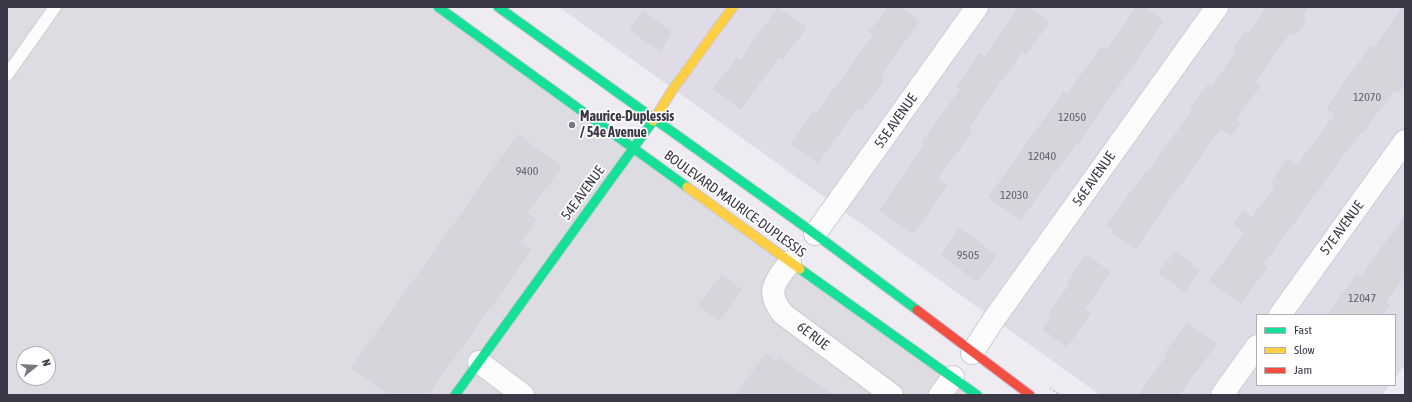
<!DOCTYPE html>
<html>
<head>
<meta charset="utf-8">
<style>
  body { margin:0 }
  #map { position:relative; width:1412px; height:402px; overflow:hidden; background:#eeecf2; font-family:"Asap Condensed",sans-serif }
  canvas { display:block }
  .frame { position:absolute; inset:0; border:8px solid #3c3847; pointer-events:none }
  .legend { position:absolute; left:1256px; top:314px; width:140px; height:72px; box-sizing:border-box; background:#fff; border:1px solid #b1afb5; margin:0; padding:5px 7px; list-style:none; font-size:12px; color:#3c3847 }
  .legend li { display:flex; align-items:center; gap:8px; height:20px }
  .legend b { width:20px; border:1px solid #b1afb5 }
  .north { position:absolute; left:16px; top:346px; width:40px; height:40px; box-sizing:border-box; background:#fff; border:1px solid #b1afb5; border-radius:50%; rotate:72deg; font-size:11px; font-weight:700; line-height:16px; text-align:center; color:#3c3847 }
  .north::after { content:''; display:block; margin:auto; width:14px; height:18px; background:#7a7783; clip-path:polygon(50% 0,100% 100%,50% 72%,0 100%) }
</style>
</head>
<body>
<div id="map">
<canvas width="1412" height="402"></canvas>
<div class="frame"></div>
<ul class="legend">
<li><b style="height:5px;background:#16e098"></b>Fast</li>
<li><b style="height:5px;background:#ffcf43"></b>Slow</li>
<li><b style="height:5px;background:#f24e42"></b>Jam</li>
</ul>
<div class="north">N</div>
</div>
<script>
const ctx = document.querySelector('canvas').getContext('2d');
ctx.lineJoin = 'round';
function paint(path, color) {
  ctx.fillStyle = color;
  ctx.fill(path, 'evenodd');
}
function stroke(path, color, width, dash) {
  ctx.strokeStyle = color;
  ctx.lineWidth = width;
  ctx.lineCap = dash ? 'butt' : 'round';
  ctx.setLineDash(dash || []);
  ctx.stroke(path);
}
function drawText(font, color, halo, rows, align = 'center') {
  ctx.font = font + ' "Asap Condensed",sans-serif';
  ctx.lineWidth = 3.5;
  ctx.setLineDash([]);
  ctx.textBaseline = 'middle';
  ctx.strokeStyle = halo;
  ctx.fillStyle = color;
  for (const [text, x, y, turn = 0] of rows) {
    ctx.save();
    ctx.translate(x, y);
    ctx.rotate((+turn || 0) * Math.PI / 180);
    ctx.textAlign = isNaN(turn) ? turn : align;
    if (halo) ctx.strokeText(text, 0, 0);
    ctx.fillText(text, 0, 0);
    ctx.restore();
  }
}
paint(new Path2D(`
  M559,7h846v357l-10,14v-63h-138v70h133l-8,10h-282z`), '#e0dce7');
paint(new Path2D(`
  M7,7h431l539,388h-970zM24,354h24v24h-24z`), '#dedce3');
const building = new Path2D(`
  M889,7h11l19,14 -39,55 4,3 -23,31 -4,-3 -39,56 -27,-20 22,-31 3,2 58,-79 -4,-3z
  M1020,7h7l22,15 -23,32 -4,-3 -54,77 4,3 -35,48 10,6 -34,48 -33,-23 45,-66 -3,-2 39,-53 -4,-3 22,-32 5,3z
  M1137,7h6l20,14 -86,123 -1,-1 -56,77 -31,-23 75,-105 4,2 33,-47 5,4z
  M1268,7h40l-7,10 5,4 -11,14 -5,-3 -35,50 5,3 -24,35 4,3 -9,12 -11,-7 -85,121 -22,-16 2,-2 -8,-6 40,-54 2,1 44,-63 -2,-1 18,-24 3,3 25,-36 -3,-2 11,-17 3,2z
  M1403,7h2v74l-7,11 -4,-3 -25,35 -7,9 -2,-1 -49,67 -48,65 4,3 -26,36 -31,-22 34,-47 -2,-2 1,-1 -9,-7 10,-12 8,6 24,-32 -5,-3 16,-24 10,7 39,-52 -9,-6 44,-62 3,2z
  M778,8l28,19 -23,32 -4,-3 -38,53 -27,-20 23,-31 3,3z
  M643,12l27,19 -1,1 2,2 -11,16 -30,-20z
  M518,135l43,32 -34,46 9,7 -16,22 11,8 -104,145h-37l-38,-27z
  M1405,215v60l-20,27 4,3 -8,10h-53l29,-40 4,3z
  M960,229l36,26 -19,26 -35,-26z
  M1175,252l24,18 -14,21 -26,-18z
  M1086,255l24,17 -26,37 6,4 -23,33 -24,-17 9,-13 -3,-2 22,-31 -2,-1z
  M722,276l19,14 -22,30 -20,-15z
  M1187,323l29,21 -21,29 -1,-1 -15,23h-40l29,-41 -2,-1z
  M766,354l11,8 3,-4 52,37h-95z`);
paint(building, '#d7d5db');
stroke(building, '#d4d2da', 1);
const lane = new Path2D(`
  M7,75l48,-68`);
const street = new Path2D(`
  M815,234l162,-227
  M790,262c-14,19 -26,29 -7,52l109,81
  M1280,315l125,-174
  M972,353l22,-34 223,-312
  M479,362l44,33
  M940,395l13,-18
  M1222,395l35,-49`);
const fast = new Path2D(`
  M438,7l249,180
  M498,7l317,227 102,76
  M800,269l177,126
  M455,395l198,-274`);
const slow = new Path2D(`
  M653,121l20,-32 60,-82
  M687,187l113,82`);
const jam = new Path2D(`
  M917,310l113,85`);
stroke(lane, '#cccad0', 14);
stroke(street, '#cccad0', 24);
stroke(fast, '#ccc8d4', 11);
stroke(slow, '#ccc8d4', 11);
stroke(jam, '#ccc8d4', 11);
stroke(new Path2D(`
  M1050,388l10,7`), '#cdcbd2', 2.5, [2, 2]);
stroke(lane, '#fcfcfd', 12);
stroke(street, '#fcfcfd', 22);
stroke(fast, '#16e098', 9);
stroke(slow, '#ffcf43', 9);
stroke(jam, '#f24e42', 9);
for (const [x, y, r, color] of [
  [572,125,4,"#7a7783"]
]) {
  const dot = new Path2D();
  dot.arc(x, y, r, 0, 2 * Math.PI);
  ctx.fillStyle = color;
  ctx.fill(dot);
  stroke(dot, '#fff', 1.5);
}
drawText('12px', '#64606d', null, [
  ["12070",1367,97],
  ["12050",1072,117],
  ["12040",1042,156],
  ["9400",527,171],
  ["12030",1014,195],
  ["9505",968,255],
  ["12047",1362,298]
]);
drawText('bold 14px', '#3c3847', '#fff', [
  ["Maurice-Duplessis",580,117],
  ["/ 54e Avenue",580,133]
], 'left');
drawText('14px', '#3c3847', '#fff', [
  ["55E AVENUE",896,121,-55],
  ["56E AVENUE",1094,179,-55],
  ["54E AVENUE",583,193,-54],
  ["BOULEVARD MAURICE-DUPLESSIS",735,204,36],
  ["57E AVENUE",1342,228,-54],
  ["6E RUE",813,336,37]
]);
</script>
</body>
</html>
